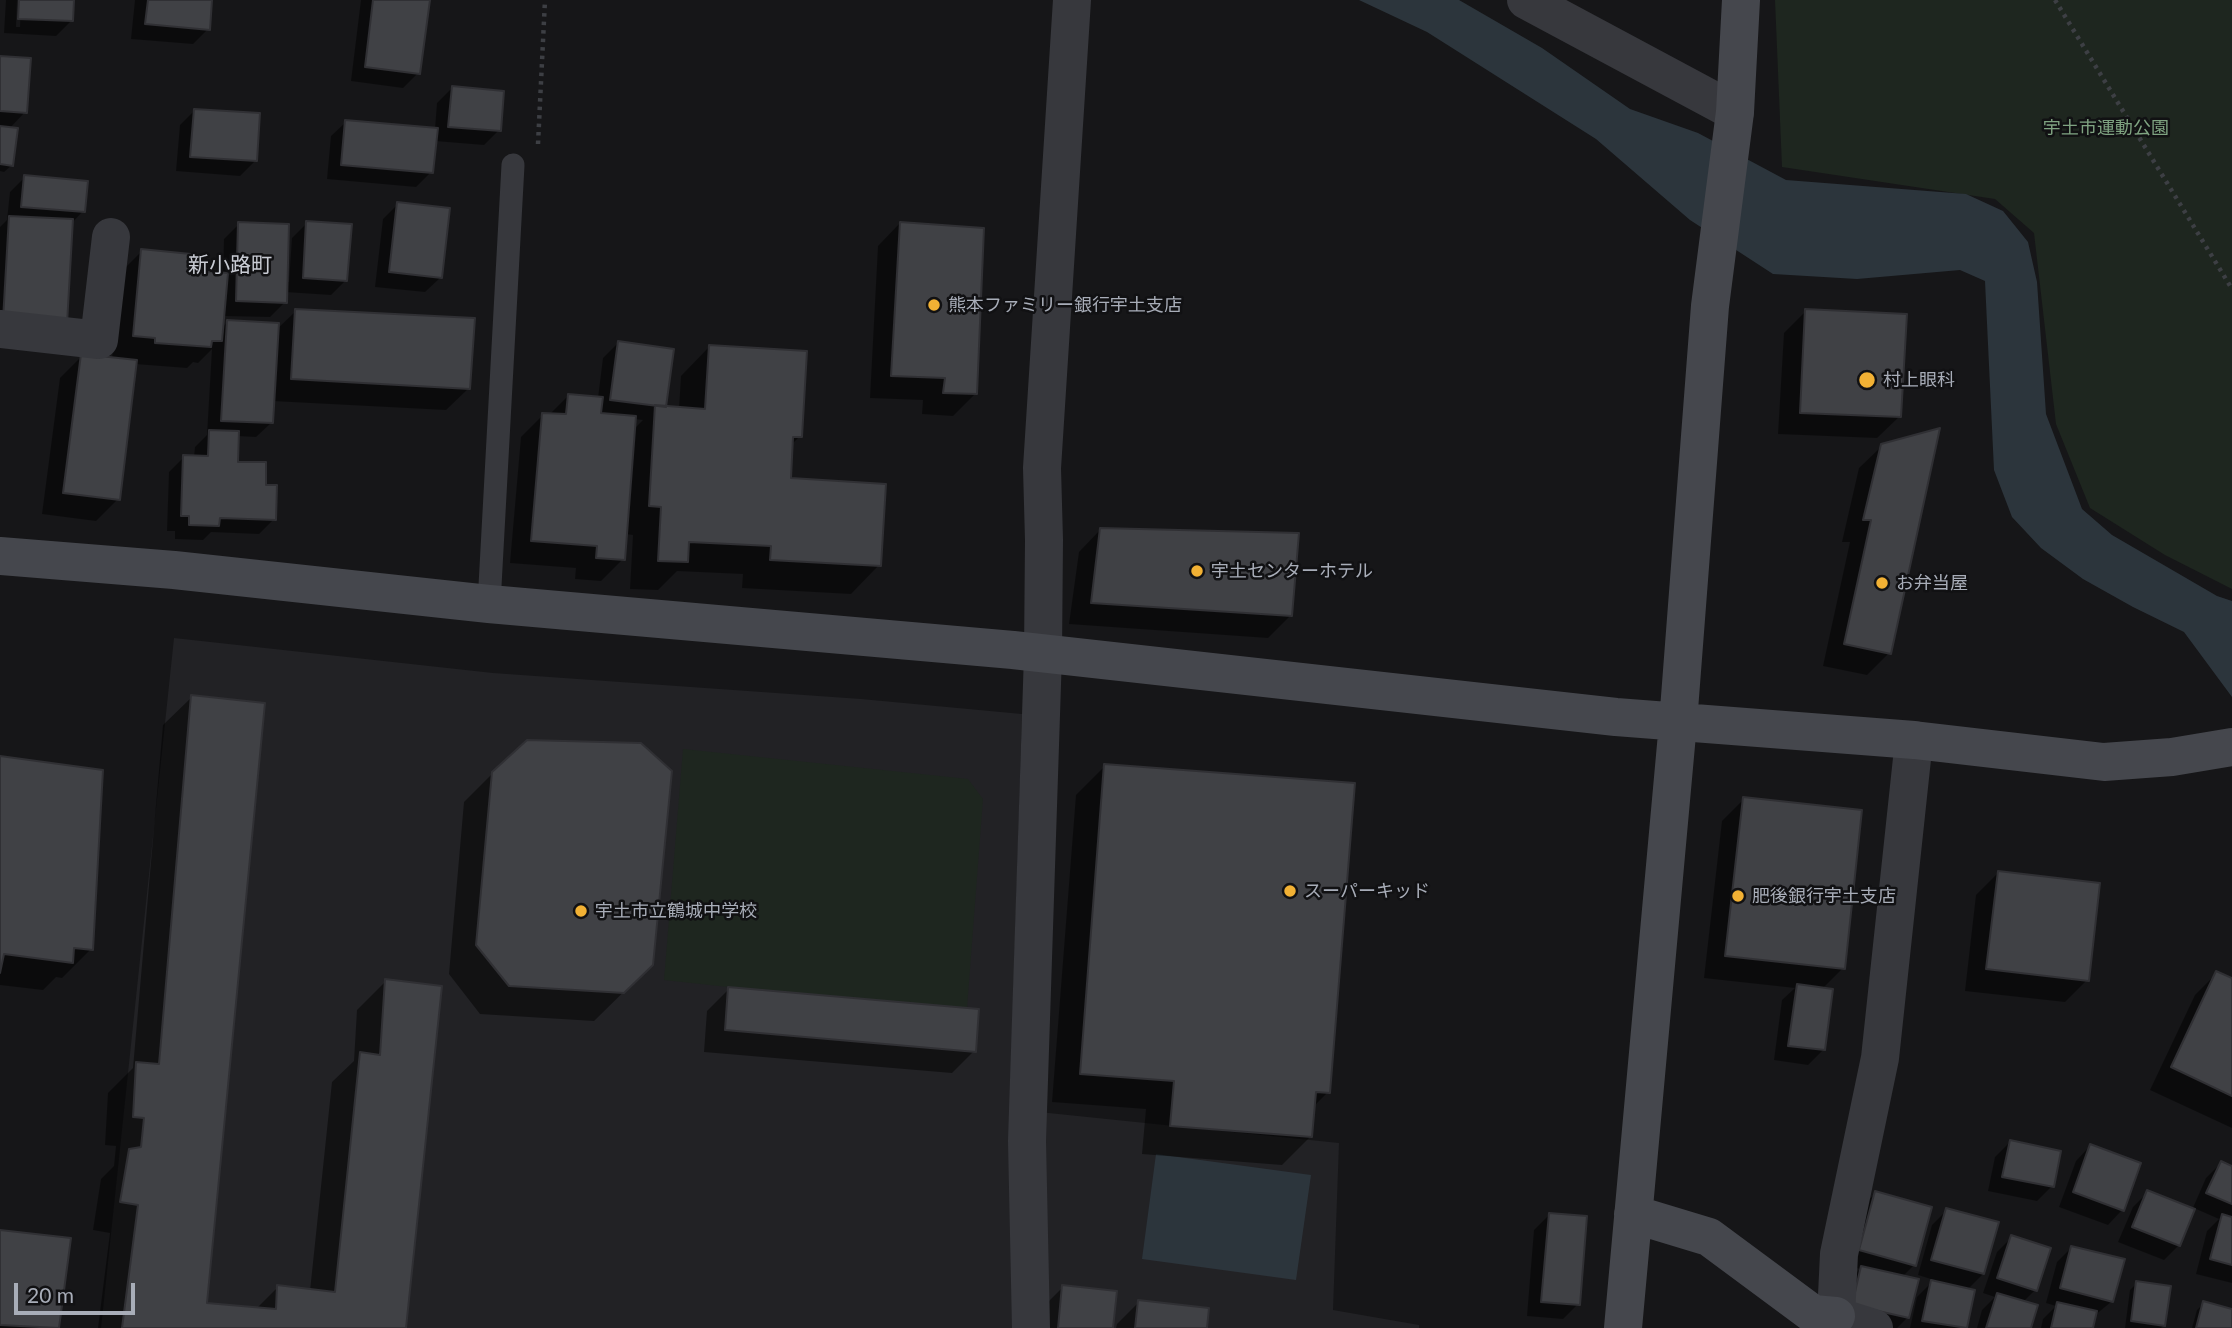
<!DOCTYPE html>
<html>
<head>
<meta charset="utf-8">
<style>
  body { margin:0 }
  #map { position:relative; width:2232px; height:1328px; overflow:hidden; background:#161618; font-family:Lato,sans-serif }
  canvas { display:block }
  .scale { position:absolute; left:14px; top:1283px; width:121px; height:32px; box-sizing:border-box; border:4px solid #a8adb8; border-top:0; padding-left:9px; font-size:21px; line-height:24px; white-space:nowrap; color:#a8adb8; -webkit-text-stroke:5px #111113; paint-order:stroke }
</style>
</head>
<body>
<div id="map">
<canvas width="2232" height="1328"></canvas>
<div class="scale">20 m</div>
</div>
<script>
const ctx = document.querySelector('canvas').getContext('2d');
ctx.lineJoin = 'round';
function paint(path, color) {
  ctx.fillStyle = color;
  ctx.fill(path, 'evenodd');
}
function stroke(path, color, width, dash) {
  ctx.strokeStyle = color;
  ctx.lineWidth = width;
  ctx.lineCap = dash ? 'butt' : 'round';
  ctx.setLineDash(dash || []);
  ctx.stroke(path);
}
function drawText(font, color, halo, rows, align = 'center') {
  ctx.font = font + ' Lato,"Noto Sans JP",sans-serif';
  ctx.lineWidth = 5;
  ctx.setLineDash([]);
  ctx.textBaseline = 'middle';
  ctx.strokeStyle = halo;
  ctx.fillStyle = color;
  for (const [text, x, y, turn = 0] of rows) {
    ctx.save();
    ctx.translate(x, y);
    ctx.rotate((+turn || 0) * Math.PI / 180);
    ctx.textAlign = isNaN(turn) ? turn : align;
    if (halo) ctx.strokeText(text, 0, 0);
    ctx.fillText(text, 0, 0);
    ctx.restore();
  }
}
paint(new Path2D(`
  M174,638l319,35 368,26 161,15 -12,395 329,34 -6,167 86,15v3h-1318z`), '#222225');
paint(new Path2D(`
  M1775,0h457v589l-67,-34 -75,-47 -34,-84 -22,-191 -39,-34 -213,-32z
  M683,749l285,30 15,20 -16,209 -239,-21 -64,-7z`), '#1e261f');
paint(new Path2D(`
  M1359,0h100l83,48 88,61 68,24 88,47 180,14 37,17 25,31 9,40 9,132 36,95 30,26 105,61 15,5v96l-48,-65 -51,-25 -50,-28 -42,-31 -29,-31 -18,-47 -9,-189 -25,-11 -103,9 -84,-5 -83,-54 -94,-81 -169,-107z
  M1156,1154l155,21 -15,105 -154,-21z`), '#2c353c');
paint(new Path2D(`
  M6,0h11l-1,27h4l1,-27h51l-1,21 -15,15 -52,-3z
  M135,0h76l-3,29 -15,15 -62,-5z
  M361,0h67l-10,73 -15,15 -52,-7z
  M0,58l25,54 -16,17 3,36 -8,7 -4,-1z
  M452,88l47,42 -15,15 -49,-4 -4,31 -15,15 -89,-8 4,-43 15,-14 89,7 2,-26z
  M195,110l60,51 -15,15 -64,-5 4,-46z
  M25,177l58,34 -12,13 -71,111v-108l7,-7 3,-28z
  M398,204l42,74 -15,14 -50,-5 8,-68z
  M307,223l39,57 -15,15 -46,-3v10l-15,15 -47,-1 -1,12 5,-6 49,8 20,-19 173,77 -23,22 -174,-9 -1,22 -15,14 -19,-1 -1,27 28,24 10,32 -15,15 -48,-2 -8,8 -28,-1v-8h-8l2,-59 15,-15h10l1,-10 12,-12 5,-86 -14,14 -5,-1 -6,6 -52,-4 -17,135 -22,22 -54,-7 18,-136 22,-22 30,3 8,-86 22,-22 46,21 35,2 1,-35 15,-15 47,58h3l3,-44z
  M900,223l75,171 -22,22 -31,-2 1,-14 -53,-2 8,-152z
  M1806,311l94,105 -23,22 -99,-4 6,-101z
  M618,343l46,65 15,1 2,-33 28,-29 91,89 -9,9 -2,35 90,85 -28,29 -109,-6 1,-14 -66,-3 -19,19 -28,-1 3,-54 -8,-1 -2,25 -22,22 -26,-2 1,-11 -66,-5 11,-126 22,-22h6l19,-19 30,2 5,-40zM634,419l9,1 -9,9z
  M1882,446l7,207 -22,22 -44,-9 27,-124h-8l17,-74z
  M1101,529l189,87 -22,22 -199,-14 10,-72z
  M192,697l13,607 51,5 22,-22 32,4 22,-209 22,-21 3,-51 29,-29 18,347h-306l12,-95 -17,-3 8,-51 13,-13 2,-20 -11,-1 3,-52 25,-25 30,-343z
  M0,758l91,191 -29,29 -6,-1 -13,13 -43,-5z
  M1105,766l223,326 -15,15 -3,30 -28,28 -140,-11 4,-45 -94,-7 24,-307z
  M493,773l158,192 -57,56 -114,-7 -31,-40 15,-172z
  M1744,799l99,169 -21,21 1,61 -15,15 -34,-5 8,-60 13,-12 -91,-10 18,-157z
  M1998,873l89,107 -22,22 -100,-11 11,-96z
  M2217,973l15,7v148l-82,-38 45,-95z
  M729,989l245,62 -22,22 -248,-21 3,-41z
  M2010,1142l42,44 -15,15 -49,-10 7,-34z
  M2090,1146l32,64 -14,15 -49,-18 17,-46z
  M2221,1163l11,5v115l-36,-9 11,-43 12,-12 -25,-11 -15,37 -15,15 -46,-18 15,-35 15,-15 44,18 14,-32z
  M1876,1193l38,72 -12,12 6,40 -11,11h-23l-28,-45 14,-14 -15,-5 16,-57z
  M1947,1210l36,64 -16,16 6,1 -8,37h-55l7,-31 17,-17 -16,-5 14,-50z
  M1549,1215l29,89 -15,15 -36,-3 7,-86z
  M0,1231l69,8 -11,89h-58z
  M2012,1237l23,53 -12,12 7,26h-53l5,-18 13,-13 -12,-4 14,-41z
  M2072,1247l50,14 -11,41 -17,14 -3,12h-50l2,-9 13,-13 -10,-3 11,-41z
  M2137,1283l27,42 -3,3h-36l5,-38z
  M1063,1287l48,41h-66l3,-26z
  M1139,1302l66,26h-89l1,-4z
  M2204,1303l28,8v17h-40l5,-18z`), '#0007');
const building = new Path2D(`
  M19,0h55l-1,21 -55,-2z
  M148,0h64l-2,30 -65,-6z
  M373,0h57l-10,74 -55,-7z
  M0,56l31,2 -4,55 -27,-2z
  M452,86l52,5 -3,40 -53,-4z
  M194,109l66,4 -3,48 -67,-4z
  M345,120l93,8 -5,45 -92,-8z
  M0,126l18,2 -5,38 -13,-2z
  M24,175l64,6 -3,31 -64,-5z
  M397,202l53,6 -8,70 -53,-6z
  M9,216l64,3 -6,105 -64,-4z
  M306,221l46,3 -5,57 -44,-3z
  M238,222l51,2 -2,79 -51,-2z
  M900,222l84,6 -7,166 -34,-1 2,-15 -54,-2z
  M141,249l50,5 -1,16 38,3 -6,68h-10l-1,6 -56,-4v-5l-22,-2z
  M295,309l180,9 -5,71 -179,-10z
  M1805,309l102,5 -6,103 -101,-4z
  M227,320l52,3 -6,100 -52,-2z
  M618,341l56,8 -8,58 -56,-7z
  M709,345l98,6 -5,86h-9l-2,41 95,6 -5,82 -111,-6 1,-14 -82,-4 -1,20 -30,-1 3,-54 -12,-1 6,-101 50,4z
  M81,354l56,6 -17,140 -57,-7z
  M568,394l35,3 -2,16 35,3 -11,144 -29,-2 1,-12 -66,-5 11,-128 24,1z
  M1940,428l-49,226 -47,-10 27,-124h-8l18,-76z
  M209,430l30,1 -1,31h28v23h11l-1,35 -56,-2 -1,8 -30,-1v-9h-8l2,-61 25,1z
  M1100,528l199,5 -7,83 -201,-13z
  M191,695l74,8 -58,600 69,6 1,-24 58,7 25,-240 20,3 5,-76 57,7 -36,342h-284l16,-123 -18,-3 9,-53 12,-2 3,-29 -11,-1 3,-55 23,2z
  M527,740l114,3 31,28 -19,194 -29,28 -115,-7 -33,-41 16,-173z
  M0,756l103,14 -10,180 -19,-2 -1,15 -69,-9 -4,19z
  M1104,764l251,19 -25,310 -14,-1 -4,45 -142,-11 4,-45 -94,-7z
  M1743,797l119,13 -17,159 -120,-13z
  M1998,871l102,12 -11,98 -103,-12z
  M2216,971l16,7v118l-61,-29z
  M1797,984l36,5 -8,61 -37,-4z
  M728,987l251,22 -3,43 -251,-22z
  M2010,1140l51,11 -7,36 -52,-10z
  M2090,1144l51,19 -17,48 -51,-19z
  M2221,1161l11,5v38l-26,-11z
  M2147,1190l48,19 -15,37 -48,-19z
  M1875,1191l57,16 -16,59 -57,-16z
  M1946,1208l53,14 -15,52 -53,-14z
  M1549,1213l38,3 -7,89 -39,-3z
  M2222,1214l10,3v48l-22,-6z
  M0,1230l71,8 -12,90 -59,-3z
  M2011,1235l40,13 -14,43 -40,-13z
  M2071,1246l54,13 -12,43 -53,-14z
  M1861,1266l58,13 -10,39 -57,-13z
  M1931,1280l44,10 -8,38 -45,-7z
  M2136,1281l35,5 -6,40 -34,-5z
  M1062,1285l55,6 -4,37h-55z
  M1997,1293l41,12 -7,23h-45z
  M1138,1300l71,8 -2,20h-72z
  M2203,1301l29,8v19h-36z
  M2057,1302l40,9 -4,17h-42z`);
paint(building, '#404145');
stroke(building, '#303034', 2);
stroke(new Path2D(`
  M2055,0l177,289
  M538,144l7,-144`), '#3d3f44', 4.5, [3.5, 5]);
stroke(new Path2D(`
  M489,604l24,-439`), '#37383d', 23);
stroke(new Path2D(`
  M1526,0l209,112
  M0,329l99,11 12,-103
  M1031,1328l-4,-187 16,-487 1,-114 -2,-72 30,-468
  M1874,1328l-38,-12 3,-62 41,-196 34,-318`), '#37383d', 38);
stroke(new Path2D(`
  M0,556l174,14 315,34 524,46 603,67 298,23 190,22 68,-5 60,-10
  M1633,1214l76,23 104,77 23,2
  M1623,1328l55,-605 32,-417 25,-194 6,-112`), '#45474d', 38);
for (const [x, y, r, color] of [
  [934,305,7,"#f2b134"],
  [1867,380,9,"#f2b134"],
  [1197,571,7,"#f2b134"],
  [1882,583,7,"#f2b134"],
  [1290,891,7,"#f2b134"],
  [1738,896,7,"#f2b134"],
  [581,911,7,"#f2b134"]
]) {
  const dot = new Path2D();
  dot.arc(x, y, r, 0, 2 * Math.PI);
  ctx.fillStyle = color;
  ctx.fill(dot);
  stroke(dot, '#111113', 2.5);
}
drawText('18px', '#7fa381', '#111113', [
  ["宇土市運動公園",2106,128]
]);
drawText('18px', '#a8adb8', '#111113', [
  ["熊本ファミリー銀行宇土支店",948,305],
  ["村上眼科",1883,380],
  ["宇土センターホテル",1211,571],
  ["お弁当屋",1896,583],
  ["スーパーキッド",1304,891],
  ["肥後銀行宇土支店",1752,896],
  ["宇土市立鶴城中学校",595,911]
], 'left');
drawText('21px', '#c9ccd4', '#111113', [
  ["新小路町",230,265]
]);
</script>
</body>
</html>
